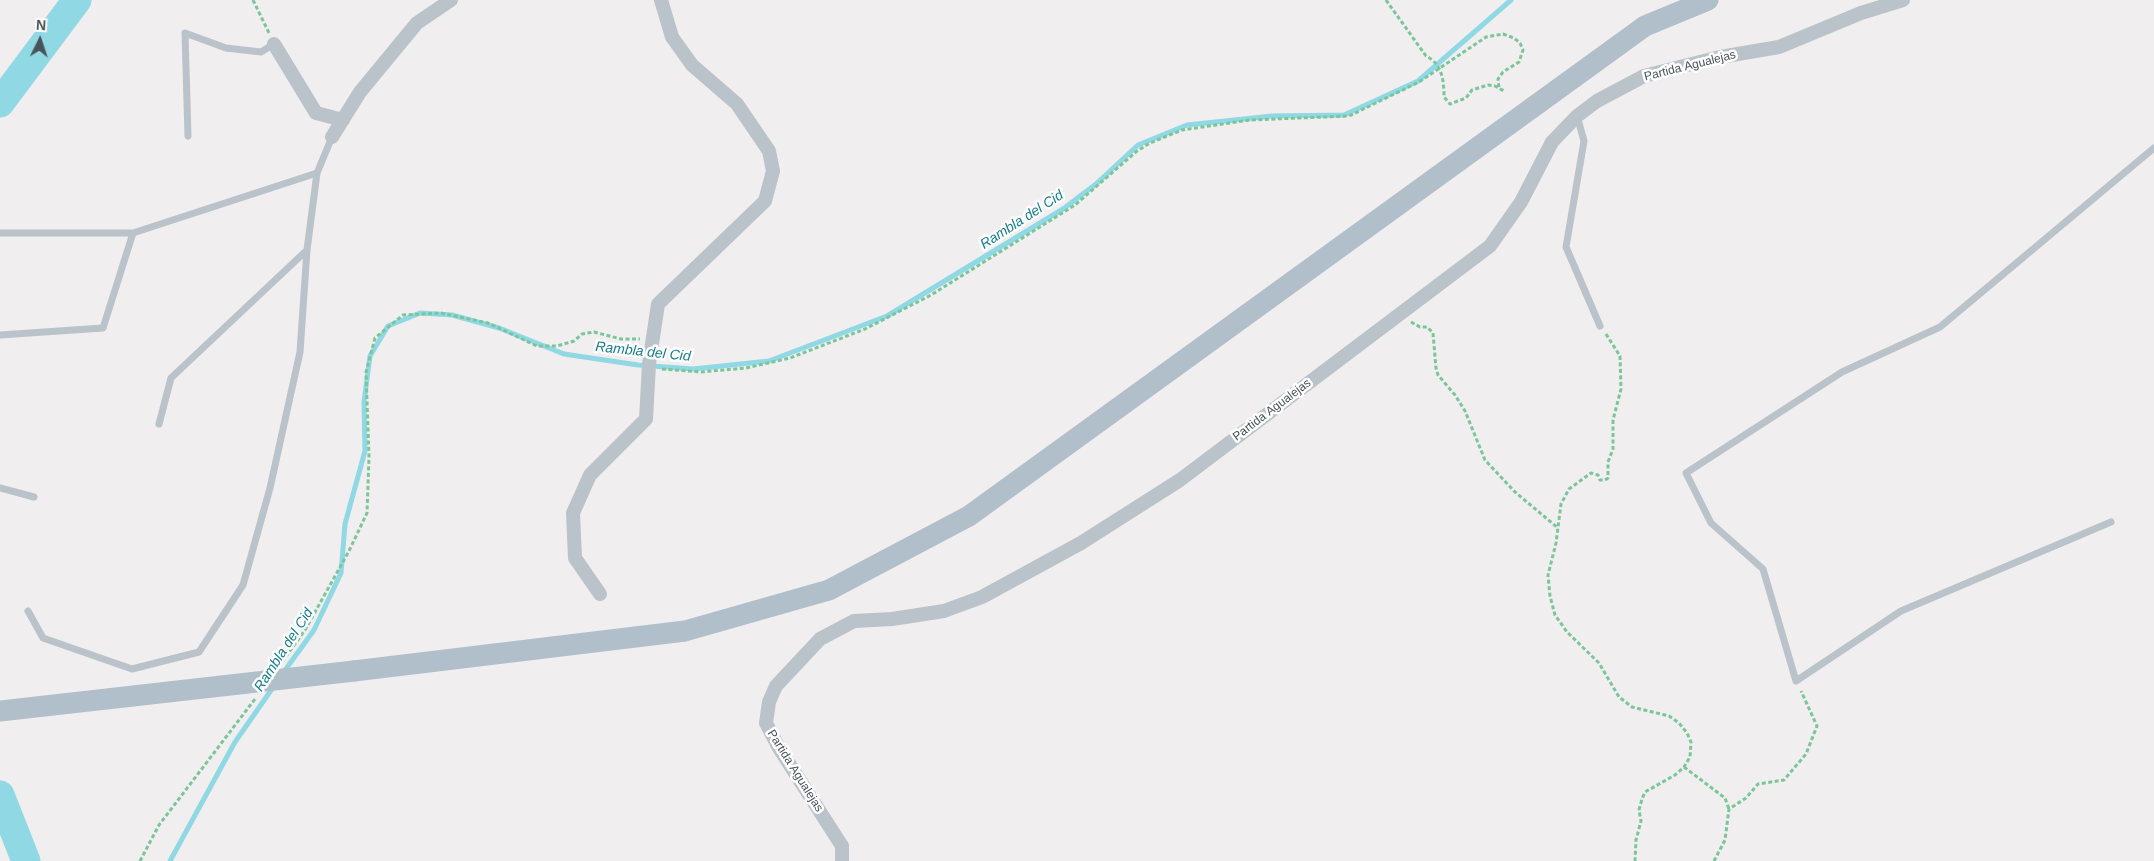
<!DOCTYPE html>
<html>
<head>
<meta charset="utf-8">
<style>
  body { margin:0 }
  #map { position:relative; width:2154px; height:861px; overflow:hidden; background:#f0eeee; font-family:Arial,sans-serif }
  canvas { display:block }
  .north { position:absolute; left:15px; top:15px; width:50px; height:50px; -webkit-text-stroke:4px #fff; paint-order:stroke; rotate:4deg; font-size:14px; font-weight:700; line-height:20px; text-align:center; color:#485259 }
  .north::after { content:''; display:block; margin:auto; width:18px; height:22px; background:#485259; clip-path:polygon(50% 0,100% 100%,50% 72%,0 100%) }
</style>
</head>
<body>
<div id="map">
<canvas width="2154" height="861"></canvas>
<div class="north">N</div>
</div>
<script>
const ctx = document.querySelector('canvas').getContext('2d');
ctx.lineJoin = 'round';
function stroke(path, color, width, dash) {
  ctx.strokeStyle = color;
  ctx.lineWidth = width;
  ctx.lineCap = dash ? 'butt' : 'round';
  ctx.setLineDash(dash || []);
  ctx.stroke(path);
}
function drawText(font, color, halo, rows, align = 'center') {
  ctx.font = font + ' Arial,sans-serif';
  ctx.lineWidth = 5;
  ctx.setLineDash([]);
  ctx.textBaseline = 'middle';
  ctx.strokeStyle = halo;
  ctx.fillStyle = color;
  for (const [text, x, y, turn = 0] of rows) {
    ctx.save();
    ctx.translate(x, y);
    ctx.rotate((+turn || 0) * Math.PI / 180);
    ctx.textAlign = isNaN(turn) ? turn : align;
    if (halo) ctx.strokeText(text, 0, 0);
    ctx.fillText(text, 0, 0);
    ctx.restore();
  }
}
stroke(new Path2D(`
  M283,673l31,-43 27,-57 4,-49 20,-73 -1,-49 6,-46 18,-30 32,-13 32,2 47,13 65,26 74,11 55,4 76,-8 118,-45 176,-107 33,-25 42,-39 49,-20 85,-9 72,-1 74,-34 93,-81
  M170,861l65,-119 39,-56`), '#90d8e3', 5);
stroke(new Path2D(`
  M0,103l77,-103
  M0,795l26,66`), '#90d8e3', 29);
stroke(new Path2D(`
  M253,0l16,33
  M1386,0l40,56c16,8 18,24 18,41l6,7 16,-6 6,-8 16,-5 7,1 9,5
  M1411,322l9,5h7l6,6 3,35 2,7 17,20 10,16 20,49 30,32 43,36
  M1606,334l14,22 1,33 -8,31v29l-5,13v16l-3,2h-5l-2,-5 -7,-2 -22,16 -8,15 -5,39 -8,32 2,21 5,19 12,17 32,31 20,34 13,10 37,9 10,7 8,10 4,9 -1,15 -6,10 -9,8 -30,17 -3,7 -3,11 2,11 -5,19 -1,21
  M662,369l39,3 45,-4 44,-10 75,-29 66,-34 144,-90 62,-54 13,-8 32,-13 68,-10 99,-4 70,-34 67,-45 17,-3 11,4 6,5 3,7 -4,12 -16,10 -5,7 1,9
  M282,662l23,-32 44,-79 18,-38 2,-56 -3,-85 9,-34 28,-23 38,-2 47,10 49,23h20l17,-5 8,-7 12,-2 27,7h19
  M1684,767l41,31 4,11
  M140,861l19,-36 96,-126
  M1714,861l11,-21 4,-31 17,-11 12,-14 26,-4 22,-26 11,-28 -16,-35`), '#7bc59b', 3, [4, 2.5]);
stroke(new Path2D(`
  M1577,116l7,25 -18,106 34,79
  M188,136l-3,-103 41,15 35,4 13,-8
  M0,233h133
  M0,335l103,-7 30,-95 184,-60
  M159,424l12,-46 136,-128
  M0,488l34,9
  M2111,522l-210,89 -105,70 -33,-112 -52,-46 -25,-50 156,-101 98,-45 214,-179
  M28,611l15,27 89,31 67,-17 44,-67 27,-97 30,-136 7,-102 10,-77 15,-36`), '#bac3c9', 7);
stroke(new Path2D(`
  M274,44l42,69 27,7
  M332,137l28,-45 57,-69 34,-23
  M600,594l-25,-36 -2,-45 17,-38 56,-56 3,-55 9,-60 107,-103 8,-30 -4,-20 -32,-47 -45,-39 -20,-28 -11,-37
  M842,861v-15l-63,-98 -13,-25 3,-21 7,-16 44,-47 34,-18 38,-2 52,-8 38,-14 99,-54 99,-63 310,-234 31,-44 31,-60 25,-26 20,-15 47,-25 76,-19 59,-10 82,-34 42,-13`), '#bac3c9', 14);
stroke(new Path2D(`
  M354,671l331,-40 144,-41 140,-74 676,-490 63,-26`), '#b0bfca', 21);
stroke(new Path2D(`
  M0,711l354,-40`), '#b0bfca', 21);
drawText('12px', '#485259', '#fff', [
  ["Partida Agualejas",1690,66,-14],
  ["Partida Agualejas",1272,410,-37],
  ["Partida Agualejas",795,771,58]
]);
drawText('italic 14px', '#187d8d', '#fff', [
  ["Rambla del Cid",1022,220,-33],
  ["Rambla del Cid",643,352,6],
  ["Rambla del Cid",284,650,-57]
]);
</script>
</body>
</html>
